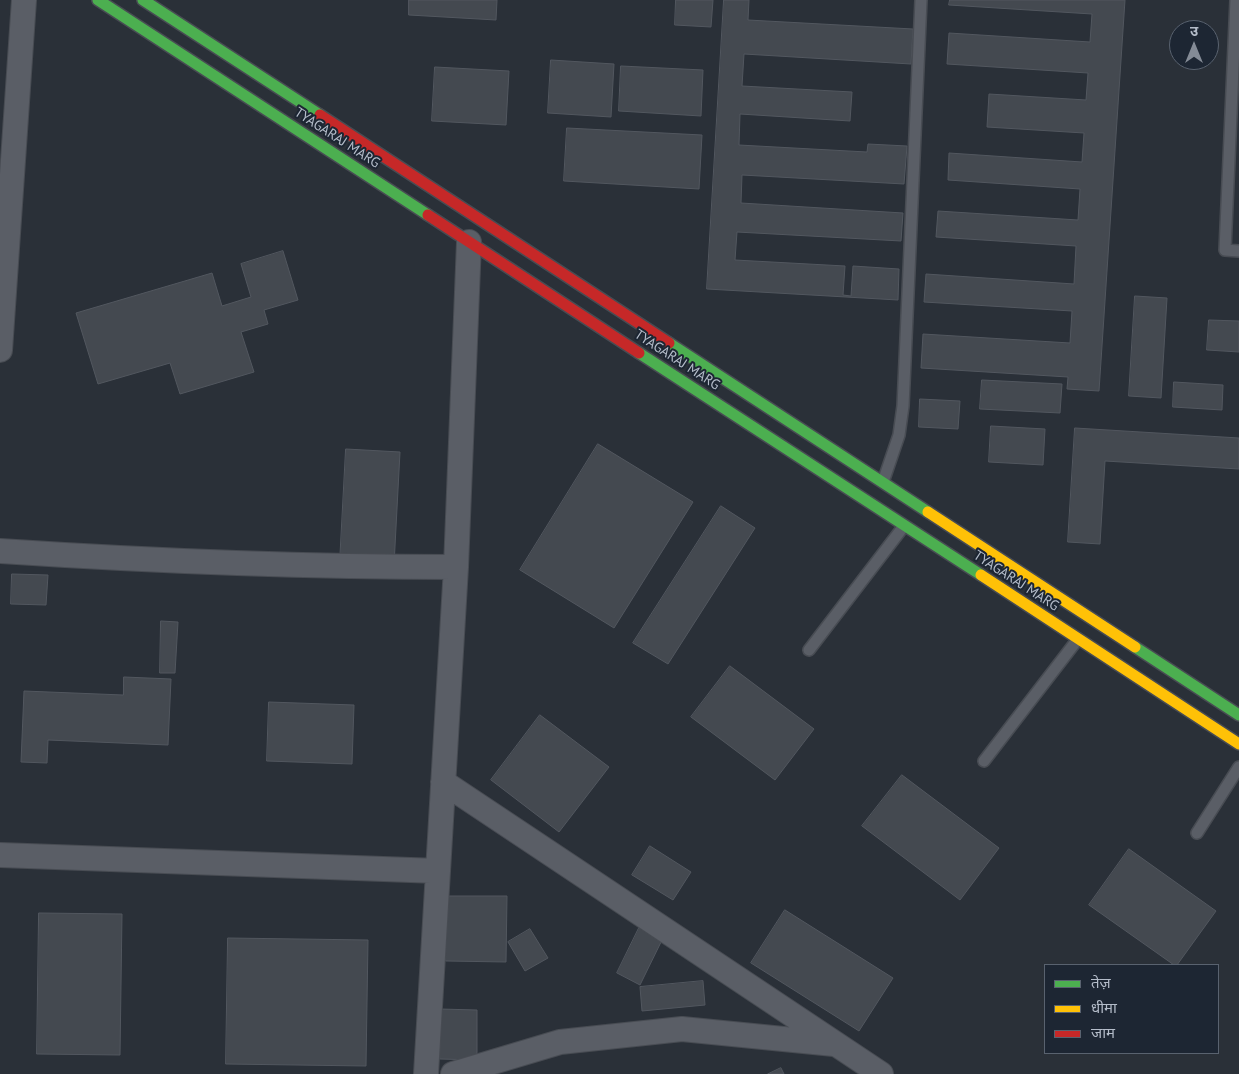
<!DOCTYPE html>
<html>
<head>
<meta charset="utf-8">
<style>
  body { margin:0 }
  #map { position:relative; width:1239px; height:1074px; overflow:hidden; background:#2a3038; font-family:"PT Sans","Noto Sans Devanagari",sans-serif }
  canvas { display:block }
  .legend { position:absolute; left:1044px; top:964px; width:175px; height:90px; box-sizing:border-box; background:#1d2633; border:1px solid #59626f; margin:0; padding:6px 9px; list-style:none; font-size:15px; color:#b4bcc9 }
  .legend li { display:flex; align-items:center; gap:10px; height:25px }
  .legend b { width:25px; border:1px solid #59626f }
  .north { position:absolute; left:1169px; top:20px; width:50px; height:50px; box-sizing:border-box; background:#1d2633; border:1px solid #59626f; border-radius:50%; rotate:0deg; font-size:14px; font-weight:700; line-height:20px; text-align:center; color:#b4bcc9 }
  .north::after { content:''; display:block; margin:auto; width:18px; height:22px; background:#848b96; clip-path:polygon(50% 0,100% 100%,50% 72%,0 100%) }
</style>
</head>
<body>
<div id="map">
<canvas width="1239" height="1074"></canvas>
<ul class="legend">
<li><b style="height:6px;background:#4caf50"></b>तेज़</li>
<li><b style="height:6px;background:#ffc107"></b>धीमा</li>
<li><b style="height:6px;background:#c62828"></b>जाम</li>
</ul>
<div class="north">उ</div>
</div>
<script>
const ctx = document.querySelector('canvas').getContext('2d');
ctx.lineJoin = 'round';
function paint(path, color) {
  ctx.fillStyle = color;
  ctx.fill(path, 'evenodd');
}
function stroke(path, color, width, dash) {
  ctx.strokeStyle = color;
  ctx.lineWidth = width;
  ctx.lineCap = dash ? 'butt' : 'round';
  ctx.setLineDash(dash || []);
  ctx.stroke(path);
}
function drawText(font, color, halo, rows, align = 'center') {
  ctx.font = font + ' "PT Sans",sans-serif';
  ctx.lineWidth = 4;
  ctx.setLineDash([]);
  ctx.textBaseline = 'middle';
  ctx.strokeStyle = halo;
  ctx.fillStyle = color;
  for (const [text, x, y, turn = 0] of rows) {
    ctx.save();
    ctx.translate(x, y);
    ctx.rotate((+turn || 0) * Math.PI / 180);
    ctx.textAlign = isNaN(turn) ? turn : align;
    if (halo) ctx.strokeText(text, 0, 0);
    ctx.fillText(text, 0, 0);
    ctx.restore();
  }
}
const building = new Path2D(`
  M409,0h88l-1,20 -87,-5z
  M676,0h37l-2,27 -36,-2z
  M724,0h25l-1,20 165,9 -2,35 -167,-10 -2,32 110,6 -2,29 -110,-7 -1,31 128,7 1,-8 39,2 -3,38 -162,-9 -1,28 162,10 -2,28 -164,-9 -2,28 110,6 -2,29 8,1 2,-30 46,3 -1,31 -191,-11z
  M950,0h175l-26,391 -32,-2 1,-12 -147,-9 2,-34 147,9 2,-32 -148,-9 2,-28 148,10 2,-38 -140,-9 2,-26 140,9 2,-31 -132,-9 1,-27 133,9 2,-29 -97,-6 2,-33 97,6 2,-27 -141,-9 2,-31 141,9 2,-28 -143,-9z
  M551,60l63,4 -3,53 -63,-4z
  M621,66l82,4 -2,46 -82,-5z
  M435,67l74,4 -3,54 -74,-4z
  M567,128l135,7 -3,54 -135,-8z
  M283,251l15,49 -34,10 4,14 -27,8 13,40 -74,22 -10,-31 -72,21 -22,-71 136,-40 10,33 29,-9 -10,-33z
  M1135,296l32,2 -6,100 -32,-2z
  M1209,320l30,1v31l-32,-2z
  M982,380l80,4 -2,29 -80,-4z
  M1174,382l49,3 -1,25 -49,-3z
  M920,399l40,2 -2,28 -39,-2z
  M991,426l54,3 -2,36 -54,-3z
  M1075,428l164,10v31l-134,-8 -5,83 -32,-2z
  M598,444l95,58 -79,126 -94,-58z
  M346,449l54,3 -6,113 -54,-3z
  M721,506l34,22 -87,136 -35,-21z
  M12,574l36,1 -2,30 -35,-1z
  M161,621l17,1 -3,51h-15z
  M730,666l84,63 -39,51 -84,-63z
  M124,677l47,2 -3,66 -120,-5 -1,23 -26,-1 3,-71 99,4z
  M269,702l85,3 -2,59 -85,-3z
  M540,715l69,52 -50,65 -68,-52z
  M902,775l97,73 -39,52 -98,-74z
  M650,846l41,26 -18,28 -41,-25z
  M1129,849l87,62 -39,54h-3l-85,-60z
  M447,896h60l-1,66 -60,-1z
  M785,910l108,68 -34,53 -108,-68z
  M39,913l83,1 -2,141 -83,-1z
  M641,924l23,12 -24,49 -23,-12z
  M530,929l18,29 -23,13 -17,-29z
  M228,938l140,2 -2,126 -140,-2z
  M703,981l2,24 -63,6 -2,-24z
  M440,1009l37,1v50l-37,-1z
  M781,1068l3,6h-16z`);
paint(building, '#444950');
stroke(building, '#52575f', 1);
const lane = new Path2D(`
  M1236,0l-11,250 14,1
  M883,482l16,-47 4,-29 18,-406
  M809,650l95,-124
  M984,761l94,-122
  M1197,833l42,-66`);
const street = new Path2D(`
  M0,350l24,-350
  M0,551c152,10 304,16 456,16
  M443,782l438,292
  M0,855l438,16
  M426,1074l30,-507 13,-325
  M453,1074l107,-32 122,-13 152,15`);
const fast = new Path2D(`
  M98,0l330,215
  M143,0l177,115
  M669,343l259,169
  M639,353l342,222
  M1135,647l104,68`);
const slow = new Path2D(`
  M928,512l207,135
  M981,575l258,169`);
const jam = new Path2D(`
  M320,115l349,228
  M428,215l211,138`);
stroke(lane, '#484c53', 14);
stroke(street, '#484c53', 26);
stroke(fast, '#484c53', 14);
stroke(slow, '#484c53', 14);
stroke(jam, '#484c53', 14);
stroke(lane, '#5a5e66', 11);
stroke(street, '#5a5e66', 24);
stroke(fast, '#4caf50', 11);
stroke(slow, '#ffc107', 11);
stroke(jam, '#c62828', 11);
drawText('14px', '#b4bcc9', '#1d2633', [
  ["TYAGARAJ MARG",337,138,33],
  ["TYAGARAJ MARG",677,360,33],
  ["TYAGARAJ MARG",1016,581,33]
]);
</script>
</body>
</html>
